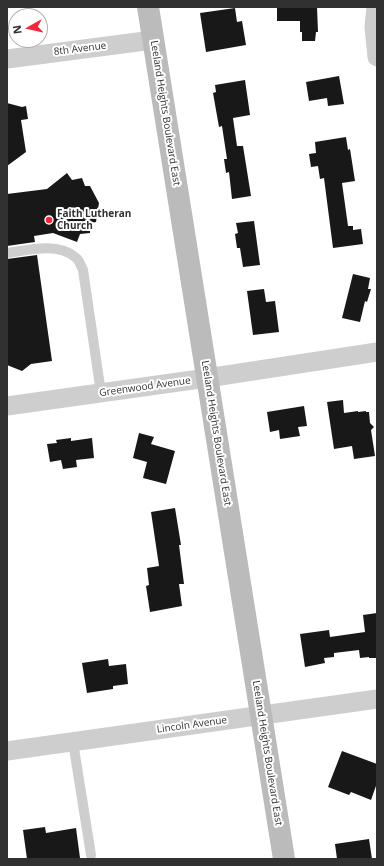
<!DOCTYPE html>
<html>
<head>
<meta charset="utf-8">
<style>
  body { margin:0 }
  #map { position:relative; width:384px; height:866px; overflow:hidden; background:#fff; font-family:"Open Sans",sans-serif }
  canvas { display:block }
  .frame { position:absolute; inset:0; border:8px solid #313131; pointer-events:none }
  .north { position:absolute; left:8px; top:8px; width:40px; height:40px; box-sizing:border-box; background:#fff; border:1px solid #adadad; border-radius:50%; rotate:262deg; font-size:11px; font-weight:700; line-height:16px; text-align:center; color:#313131 }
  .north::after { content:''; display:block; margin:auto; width:14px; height:18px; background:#f7253c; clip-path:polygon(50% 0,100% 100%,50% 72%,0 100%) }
</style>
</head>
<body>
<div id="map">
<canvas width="384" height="866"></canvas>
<div class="frame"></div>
<div class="north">N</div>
</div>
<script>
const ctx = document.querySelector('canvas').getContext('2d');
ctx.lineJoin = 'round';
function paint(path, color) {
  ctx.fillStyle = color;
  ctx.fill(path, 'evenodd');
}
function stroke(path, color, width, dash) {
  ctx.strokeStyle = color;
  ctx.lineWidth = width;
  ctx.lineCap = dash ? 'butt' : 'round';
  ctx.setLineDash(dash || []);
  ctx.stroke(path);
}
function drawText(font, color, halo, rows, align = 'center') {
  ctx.font = font + ' "Open Sans",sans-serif';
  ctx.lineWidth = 4;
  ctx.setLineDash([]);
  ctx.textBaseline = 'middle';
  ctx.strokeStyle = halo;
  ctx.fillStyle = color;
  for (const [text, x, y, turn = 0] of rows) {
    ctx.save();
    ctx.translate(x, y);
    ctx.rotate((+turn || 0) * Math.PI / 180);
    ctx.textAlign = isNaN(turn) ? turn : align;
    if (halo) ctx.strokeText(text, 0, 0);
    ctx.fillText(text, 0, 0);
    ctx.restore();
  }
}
paint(new Path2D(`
  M277,7h40l1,25h-2l-1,9h-13v-9h-2v-11h-23z
  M235,8l2,14 5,-1 4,24 -40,7 -6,-39z
  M339,76l5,28 -16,2 -1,-8 -18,3 -3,-19z
  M245,80l5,35 -17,3 4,28h6l8,50 -19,3 -3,-27 -3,1 -2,-14h3l-5,-33 -3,1 -6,-34 3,-1 -1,-7z
  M7,103l15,4 4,-1 2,13 -7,1 5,32 -19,14z
  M346,137l2,13 2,-1 5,32 -13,2 6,43h5v4l8,-1 2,15 -30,4 -9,-70 -4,1 -2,-13 -7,1 -2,-13 7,-1 -1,-11z
  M67,173l5,7 10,-2 3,8h5l9,17 -3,19 -6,1v10l-10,1 -3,8 -24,-9 -19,3 1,6 -28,4v-52l40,-5z
  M254,221l6,44 -17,2 -3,-19h-3l-2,-14 3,-1 -2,-10z
  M37,255l15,106 -21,3 -9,7 -15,-6v-106z
  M353,274l17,4 -2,11h3l-4,13 -2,-1 -5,21 -18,-4z
  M264,289l2,13 9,-1 4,31 -26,3 -6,-44z
  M343,400l1,13 14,-2v1l8,-1v1h3l1,11 4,4 -3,3 4,26 -21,3 -2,-13 -18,3 -7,-47z
  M304,406l3,20 -9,1 2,9 -20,3 -1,-9 -9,2 -3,-20z
  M139,433l15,4 -3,7 24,7 -9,33 -23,-6 4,-16 -14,-4z
  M71,438v3l21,-3 2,20 -18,2 1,7 -14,2 -2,-9 -11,2 -3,-18 10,-1 -1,-3z
  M175,508l6,37h-2l5,39h-5l3,22 -32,6 -4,-26 3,-1 -2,-17 12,-2 -8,-54z
  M377,613v45h-8v-1l-9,1 -1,-8 -25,3v4l-10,1 1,5 -20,4 -5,-33 29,-4 1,7 35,-5 -2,-17z
  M108,659l1,7 17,-2 2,20 -15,2v3l-26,4 -5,-30z
  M342,751l35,13v19l-6,17 -20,-8 -2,3 -21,-8z
  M45,827l1,6 30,-5 4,30 -9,1h-44l-4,-29z
  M369,839l3,20h-35l-2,-15z`), '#181818');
stroke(new Path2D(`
  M7,253c21,-3 51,-11 68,4 4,2 6,9 8,13l18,123
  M73,742l18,113`), '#cecece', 10);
stroke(new Path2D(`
  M376,7l-2,20 3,30
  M7,59l146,-19
  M7,406l200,-28 170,-26
  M7,751l370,-52`), '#cecece', 19);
stroke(new Path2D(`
  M148,7l136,852`), '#bbb', 22);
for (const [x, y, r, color] of [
  [49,220,4,"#f7253c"]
]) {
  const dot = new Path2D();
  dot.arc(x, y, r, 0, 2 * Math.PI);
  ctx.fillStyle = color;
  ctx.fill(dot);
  stroke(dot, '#fff', 1.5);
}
drawText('10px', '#313131', '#fff', [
  ["8th Avenue",80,49,-7],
  ["Leeland Heights Boulevard East",165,113,81],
  ["Greenwood Avenue",145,387,-8],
  ["Leeland Heights Boulevard East",216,433,81],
  ["Lincoln Avenue",192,725,-8],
  ["Leeland Heights Boulevard East",267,753,81]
]);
drawText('bold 10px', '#313131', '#fff', [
  ["Faith Lutheran",57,214],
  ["Church",57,226]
], 'left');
</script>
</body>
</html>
